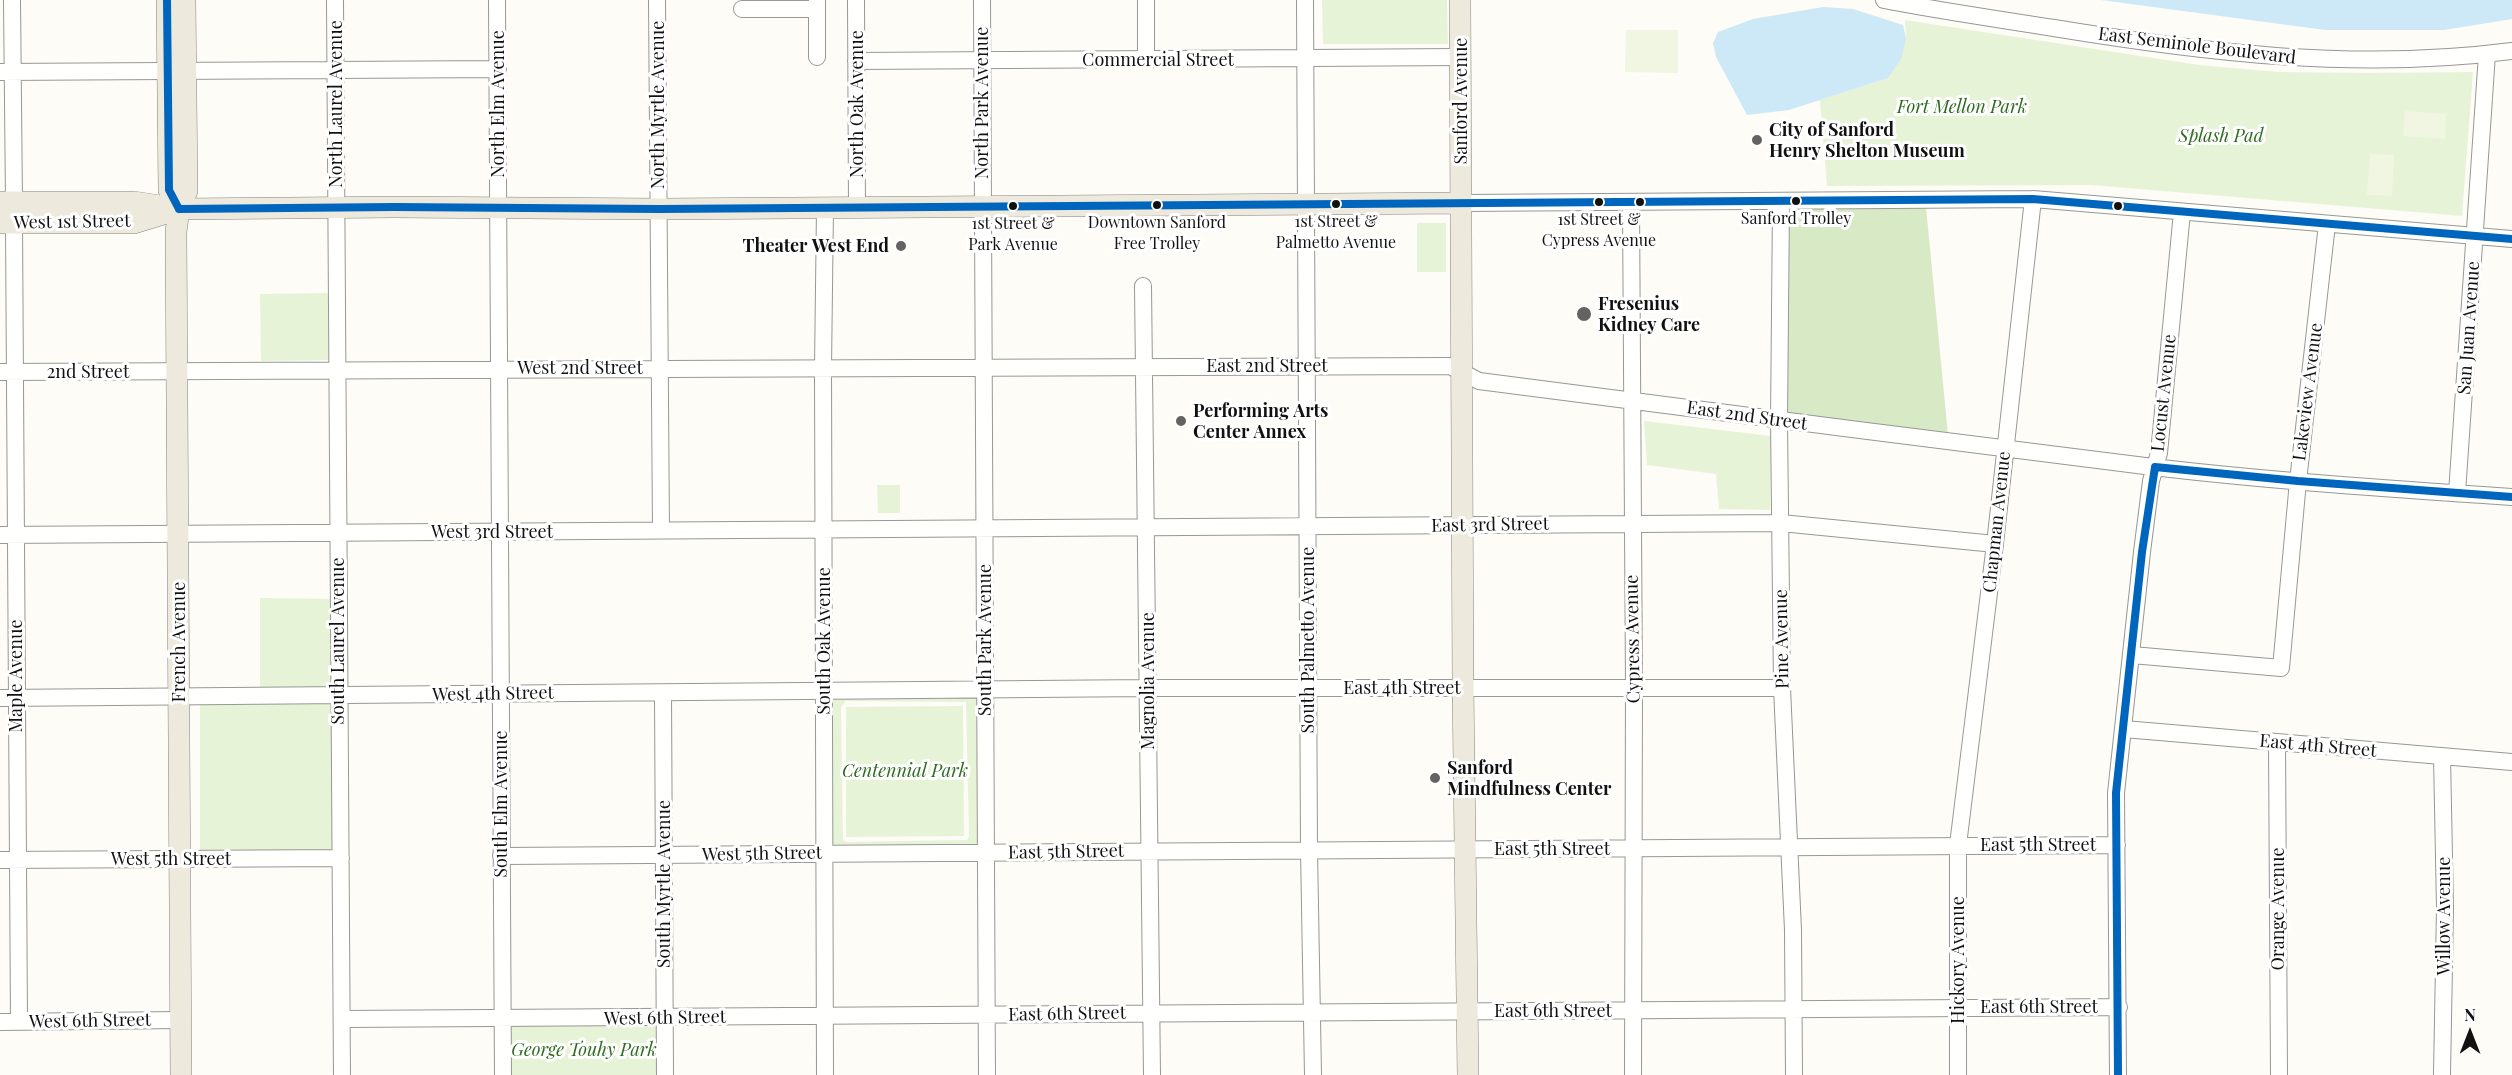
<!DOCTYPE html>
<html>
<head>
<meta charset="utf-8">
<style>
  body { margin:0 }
  #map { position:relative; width:2512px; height:1075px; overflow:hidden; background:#fdfcf7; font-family:"Playfair Display",serif }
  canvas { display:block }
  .north { position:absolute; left:2440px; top:1003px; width:60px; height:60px; -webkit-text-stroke:4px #fff; paint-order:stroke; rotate:0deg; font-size:16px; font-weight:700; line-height:24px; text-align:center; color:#111 }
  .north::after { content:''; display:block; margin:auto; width:21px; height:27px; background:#111; clip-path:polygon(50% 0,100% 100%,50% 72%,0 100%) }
</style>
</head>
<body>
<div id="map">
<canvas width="2512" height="1075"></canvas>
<div class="north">N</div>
</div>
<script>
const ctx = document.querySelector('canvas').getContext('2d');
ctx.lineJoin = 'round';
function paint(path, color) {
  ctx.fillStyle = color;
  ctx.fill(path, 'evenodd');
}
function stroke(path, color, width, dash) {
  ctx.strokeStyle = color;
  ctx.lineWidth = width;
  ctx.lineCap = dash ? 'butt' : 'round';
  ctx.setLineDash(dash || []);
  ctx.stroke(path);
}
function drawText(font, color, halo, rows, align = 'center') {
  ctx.font = font + ' "Playfair Display",serif';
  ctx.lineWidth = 6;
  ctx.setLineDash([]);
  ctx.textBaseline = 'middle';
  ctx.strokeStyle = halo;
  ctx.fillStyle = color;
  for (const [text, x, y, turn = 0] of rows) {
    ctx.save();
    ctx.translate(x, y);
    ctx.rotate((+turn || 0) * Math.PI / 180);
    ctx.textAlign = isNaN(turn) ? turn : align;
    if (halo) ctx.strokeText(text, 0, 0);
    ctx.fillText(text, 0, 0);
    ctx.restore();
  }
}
paint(new Path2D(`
  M1322,0h125l1,44h-125z
  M1905,20l294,45 80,7 89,1 105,-1 -11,144 -371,-31 -264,1 -7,-86 68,-22 18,-39z
  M1417,223h29v49h-29z
  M329,293l1,67 -69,1 -1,-67z
  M1644,421l127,15 -1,74 -51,-1 -3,-35 -69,-9z
  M877,485h23v28h-22z
  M260,598l72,1 1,91h-73z
  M830,697h150v149l-150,1zM846,701l120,1 3,134 -2,4 -121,2 -3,-2 -2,-133z
  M333,702l2,150h-135v-149z
  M963,706l1,130 -118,1v-130z
  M508,1024h152v51h-152z`), '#e7f3d7');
paint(new Path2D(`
  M1926,207l22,228 -160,-19 -3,-78 1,-130z`), '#d8eac5');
paint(new Path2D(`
  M1626,30h52v43l-53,-1z
  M2405,111l41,3 -1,25 -42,-3z
  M2370,154l24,1 -2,41 -25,-1z`), '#f0f6e1');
paint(new Path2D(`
  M2101,0h411v19l-68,11h-119z
  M1823,7l30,2 50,16 3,14 -5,20 -13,19 -99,32 -42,5 -31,-58 -3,-14 5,-11 35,-13z`), '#cde8f7');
const minor = new Path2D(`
  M12,0l2,202
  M335,0l7,1075
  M497,0l6,1075
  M657,0l4,530
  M817,0v57
  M856,0l1,207
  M982,0l5,1075
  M1146,0v60
  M1305,0l4,850 4,225
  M1884,0c56,11 113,19 170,28 152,25 304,43 458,23
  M742,9h75
  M856,61l604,-4
  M0,72l498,-3
  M1781,202l-2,219 3,267 11,242 1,145
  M1461,203l572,-4 479,40
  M1631,203l3,485 -1,387
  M14,223l5,799
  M1143,286l9,789
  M0,372c483,-1 967,-6 1450,-6l29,15c225,28 449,59 674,86 119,14 239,22 359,30
  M2457,493l30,-439
  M0,535l1781,-12 214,21
  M2132,655l149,13 17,-187 29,-257
  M663,693l2,382
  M0,698l1149,-10h633
  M2124,729l388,33
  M2277,743l2,332
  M2442,756l3,152 -3,167
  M501,856l1616,-11
  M0,860l341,-2
  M343,1019l1776,-12
  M0,1022l181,-2
  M825,1075l-2,-707 2,-161
  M1958,1075v-230l37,-301 38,-345
  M2118,1075l-2,-282 26,-241 9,-71 8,-28 23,-241`);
const major = new Path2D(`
  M167,0l2,190 10,19
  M1460,0l3,687 5,388
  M0,202h134l45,7 215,-2 265,2 802,-6
  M0,223h134l39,-12
  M181,1075l-5,-843 3,-23 8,-18 -2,-191`);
stroke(minor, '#979795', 18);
stroke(major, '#858482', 22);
stroke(minor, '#fffffe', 16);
stroke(major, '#ede9dc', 21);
stroke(new Path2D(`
  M167,0l2,190 10,19
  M179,209l215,-2 265,2 1374,-10 479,40
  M2155,467l143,14 214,16
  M2118,1075l-2,-282 26,-241 13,-85`), '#0065bd', 8);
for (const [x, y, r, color] of [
  [1757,140,6,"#646362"],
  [1796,201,5,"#111"],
  [1599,202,5,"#111"],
  [1640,202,5,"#111"],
  [1336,204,5,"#111"],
  [1157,205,5,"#111"],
  [1013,206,5,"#111"],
  [2118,206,5,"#111"],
  [901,246,6,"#646362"],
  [1584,314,8,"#646362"],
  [1181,421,6,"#646362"],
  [1435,778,6,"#646362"]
]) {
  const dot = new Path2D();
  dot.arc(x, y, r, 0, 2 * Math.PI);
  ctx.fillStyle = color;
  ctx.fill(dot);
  stroke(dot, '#fff', 2);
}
drawText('16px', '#111', '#fff', [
  ["Sanford Trolley",1796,219],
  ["1st Street &",1599,220],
  ["Cypress Avenue",1599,241],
  ["1st Street &",1336,222],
  ["Palmetto Avenue",1336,243],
  ["Downtown Sanford",1157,223],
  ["Free Trolley",1157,244],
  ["1st Street &",1013,224],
  ["Park Avenue",1013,245]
]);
drawText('18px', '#111', '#fff', [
  ["East Seminole Boulevard",2197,46,7],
  ["Commercial Street",1158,60],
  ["Sanford Avenue",1461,101,-90],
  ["North Park Avenue",982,103,-90],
  ["North Laurel Avenue",336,104,-90],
  ["North Elm Avenue",498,104,-90],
  ["North Oak Avenue",857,104,-90],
  ["North Myrtle Avenue",658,105,-90],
  ["West 1st Street",72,222,-1],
  ["San Juan Avenue",2469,328,-86],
  ["East 2nd Street",1267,366],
  ["West 2nd Street",580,368],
  ["2nd Street",88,372],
  ["Lakeview Avenue",2308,392,-83],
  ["Locust Avenue",2164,393,-84],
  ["East 2nd Street",1747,416,8],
  ["Chapman Avenue",1997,522,-84],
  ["East 3rd Street",1490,525,-1],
  ["West 3rd Street",492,532],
  ["Cypress Avenue",1633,639,-91],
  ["Pine Avenue",1782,639,-91],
  ["South Park Avenue",985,640,-90],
  ["South Palmetto Avenue",1308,640,-90],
  ["South Laurel Avenue",338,641,-90],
  ["South Oak Avenue",824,641,-90],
  ["French Avenue",179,642,-90],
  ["Maple Avenue",16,676,-90],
  ["Magnolia Avenue",1148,681,-90],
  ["East 4th Street",1402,688],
  ["West 4th Street",493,694,-1],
  ["East 4th Street",2318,746,5],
  ["South Elm Avenue",501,804,-90],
  ["East 5th Street",2038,845],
  ["East 5th Street",1552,849],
  ["East 5th Street",1066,852,-1],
  ["West 5th Street",762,854,-1],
  ["West 5th Street",171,859],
  ["South Myrtle Avenue",664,884,-90],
  ["Orange Avenue",2278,909,-90],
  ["Willow Avenue",2444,916,-90],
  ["Hickory Avenue",1958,960,-90],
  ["East 6th Street",2039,1007],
  ["East 6th Street",1553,1011],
  ["East 6th Street",1067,1014,-1],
  ["West 6th Street",665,1018,-1],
  ["West 6th Street",90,1021,-1]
]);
drawText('italic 18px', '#2f6b1f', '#fff', [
  ["Fort Mellon Park",1962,107],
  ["Splash Pad",2221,136],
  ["Centennial Park",905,771],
  ["George Touhy Park",584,1050]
]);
drawText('bold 18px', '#111', '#fff', [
  ["City of Sanford",1769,130],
  ["Henry Shelton Museum",1769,151],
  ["Theater West End",889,246,"right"],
  ["Fresenius",1598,304],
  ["Kidney Care",1598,325],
  ["Performing Arts",1193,411],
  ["Center Annex",1193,432],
  ["Sanford",1447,768],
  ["Mindfulness Center",1447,789]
], 'left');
</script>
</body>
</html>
